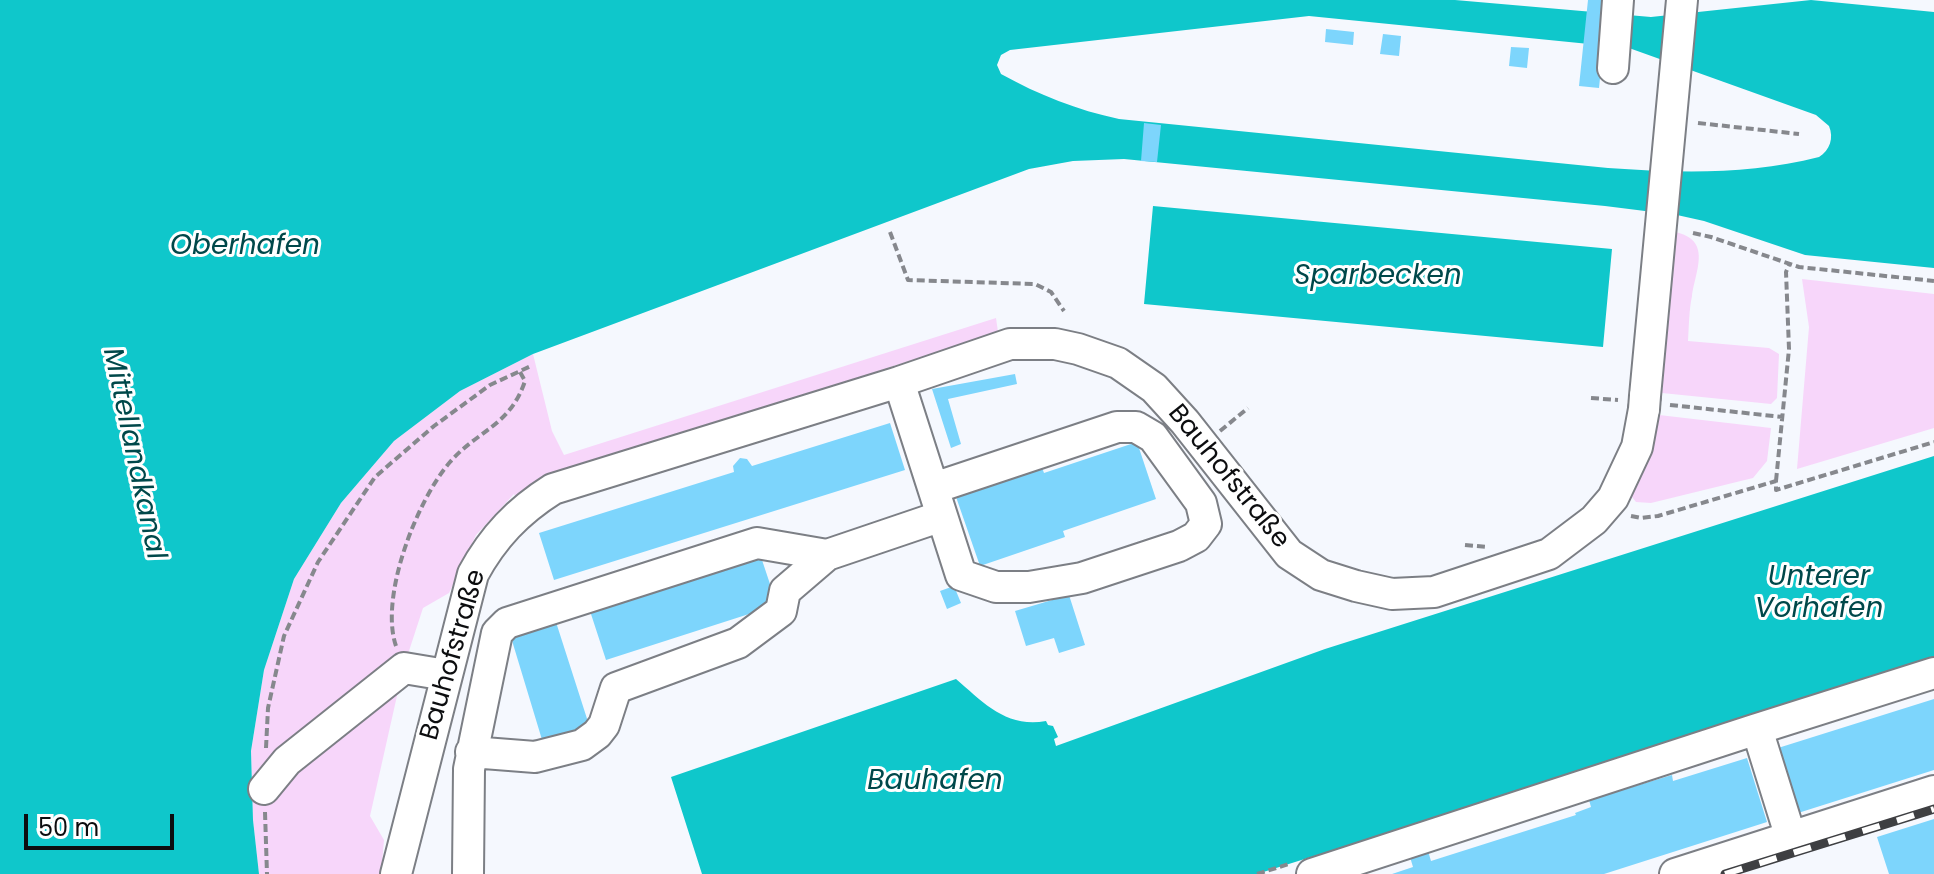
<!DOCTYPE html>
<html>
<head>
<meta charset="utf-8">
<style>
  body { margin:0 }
  #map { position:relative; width:1934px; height:874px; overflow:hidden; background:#f5f8fe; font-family:Poppins,sans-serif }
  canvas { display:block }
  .scale { position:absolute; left:24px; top:814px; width:150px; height:36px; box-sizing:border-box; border:4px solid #0c0d0f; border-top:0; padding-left:10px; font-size:24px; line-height:28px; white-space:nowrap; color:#0c0d0f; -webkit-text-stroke:6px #fff; paint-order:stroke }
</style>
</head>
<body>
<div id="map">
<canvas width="1934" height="874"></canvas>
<div class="scale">50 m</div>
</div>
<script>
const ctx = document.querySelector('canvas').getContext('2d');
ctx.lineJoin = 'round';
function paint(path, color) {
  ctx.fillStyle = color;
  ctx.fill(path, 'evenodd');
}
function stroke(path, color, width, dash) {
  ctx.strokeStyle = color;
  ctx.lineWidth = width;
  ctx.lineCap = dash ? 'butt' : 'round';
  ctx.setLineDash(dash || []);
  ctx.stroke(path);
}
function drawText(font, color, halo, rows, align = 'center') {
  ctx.font = font + ' Poppins,sans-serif';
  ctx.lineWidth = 6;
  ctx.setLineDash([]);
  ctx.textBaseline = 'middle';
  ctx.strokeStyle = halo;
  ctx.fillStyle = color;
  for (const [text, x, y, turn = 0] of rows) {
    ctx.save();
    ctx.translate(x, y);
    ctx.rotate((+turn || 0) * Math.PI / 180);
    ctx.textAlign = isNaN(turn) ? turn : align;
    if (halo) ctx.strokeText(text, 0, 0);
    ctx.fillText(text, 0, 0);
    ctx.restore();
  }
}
paint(new Path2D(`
  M1675,232c37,8 21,37 17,64 -3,14 -3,30 -4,45l81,7 10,6 -2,44 -6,6 -109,-11z
  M1802,279l132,15v134l-137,41 12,-142z
  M996,318l2,14 -383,125 -98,44 -3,-7 -38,41 -27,58 -26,15 -15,46 -133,115v32l11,-25 115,-98 -31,138 14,24 -3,34h-122l-6,-54 -2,-69 13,-81 30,-91 47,-76 53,-62 66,-50 73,-37 19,77 12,24z
  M1659,415l112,13 -4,33 -14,17 -102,25 -15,-1 -4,-5 21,-47z`), '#f7d6fa');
paint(new Path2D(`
  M0,0h1455l196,17 160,-17 123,12v256l-129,-13 -101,-34 -27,-6 -72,-9 -481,-47 -51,2 -44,8 -496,185 -73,37 -66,50 -53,62 -47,76 -30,91 -13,81 2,69 6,54h-259zM1309,16l320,32 187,67 13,11c5,12 1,24 -10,31 -69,18 -141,16 -211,11l-489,-49c-42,-9 -80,-24 -118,-45l-4,-9 4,-10 9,-5z
  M1153,206l459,43 -9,98 -459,-43z
  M1934,456v205l-677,213h-555l-31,-97 285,-98c28,24 50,49 90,42l2,4 5,1 5,11 -4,2 2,7 269,-97z`), '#0fc7cb');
paint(new Path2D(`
  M1588,0h20l-9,88 -20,-2z
  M1326,29l28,3 -1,13 -28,-3z
  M1383,34l18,2 -2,20 -19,-2z
  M1511,47l18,1 -2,20 -18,-2z
  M1144,123l17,2 -4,37 -16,-1z
  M1015,374l2,10 -69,15 13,45 -10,4 -19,-59z
  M890,423l15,47 -351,110 -15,-47 195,-61 -1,-6 7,-8 7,1 5,7z
  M1137,442l19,57 -93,32 2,6 -85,29 -25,-72 86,-29 3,8z
  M761,557l16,48 -171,55 -16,-49z
  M954,586l7,17 -14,6 -7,-18z
  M1069,595l16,50 -26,8 -5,-15 -28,8 -11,-35z
  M555,619l35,109 -47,15 -33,-109z
  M1934,699v71l-136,43 -20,-65z
  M1747,758l20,64 -163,52h-212l21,-7 -3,-10 18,-6 3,10 145,-46 -1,-2 16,-6 -2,-7 83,-25 1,6z
  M1934,819v55h-45l-12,-37z`), '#7dd5fc');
const minor = new Path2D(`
  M1613,68l5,-68
  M899,382l62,193 35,12h33l53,-9 97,-32 17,-9 10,-13 -5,-21 -48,-66 -17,-10h-19l-183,61
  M1645,396l37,-396
  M1757,729l177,-56
  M471,752l64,5 47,-12 15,-11 7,-9 12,-37 122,-45 43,-32 4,-20 42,-36
  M264,789l23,-28 117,-93 42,7
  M396,874l77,-300c20,-37 45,-63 80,-85l346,-107 111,-38h45l23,5 40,14 36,25 31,34 104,132 32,21 35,11 36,8 42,-2 115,-38 45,-34 19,-22 24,-51 7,-38
  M468,874l1,-105 28,-136 10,-10 250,-80 70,12 115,-39
  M1312,874l445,-145 34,109
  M1675,874l259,-83`);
stroke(minor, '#7c7f85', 34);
stroke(new Path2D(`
  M1698,123l101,11
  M890,232l18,48 127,4 16,8 13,19
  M1693,233l18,4 88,30 135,14
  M1591,398l27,2
  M1670,405l113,12
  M1220,431l28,-23
  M1776,481l13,-132 -3,-77 3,-7
  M1631,516l10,2 17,-2 118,-35v9l158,-48
  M1465,545l22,2
  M396,646c-17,-49 21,-146 54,-184 28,-32 60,-36 75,-81l-5,-9
  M266,748l2,-40 16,-72 34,-74 57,-85 59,-51 56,-41 41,-19
  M265,812l2,62
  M1257,874l32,-10`), '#86888d', 4, [8, 4]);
stroke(minor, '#fff', 30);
const rail = new Path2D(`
  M1725,874l209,-65`);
stroke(rail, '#3e3f42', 9);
stroke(rail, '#fff', 6, [18]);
const minorBridge = new Path2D(`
  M1644,409l1,-13`);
stroke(minorBridge, '#7c7f85', 34, []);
stroke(minorBridge, '#fff', 30);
drawText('26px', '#0c0d0f', '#fff', [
  ["Bauhofstraße",1228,477,51],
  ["Bauhofstraße",454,655,-74]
]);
drawText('italic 28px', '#00484a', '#fff', [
  ["Oberhafen",245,247],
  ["Sparbecken",1378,277],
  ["Mittellandkanal",133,454,78],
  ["Unterer",1819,578],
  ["Vorhafen",1819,610],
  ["Bauhafen",935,782]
]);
</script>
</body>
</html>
